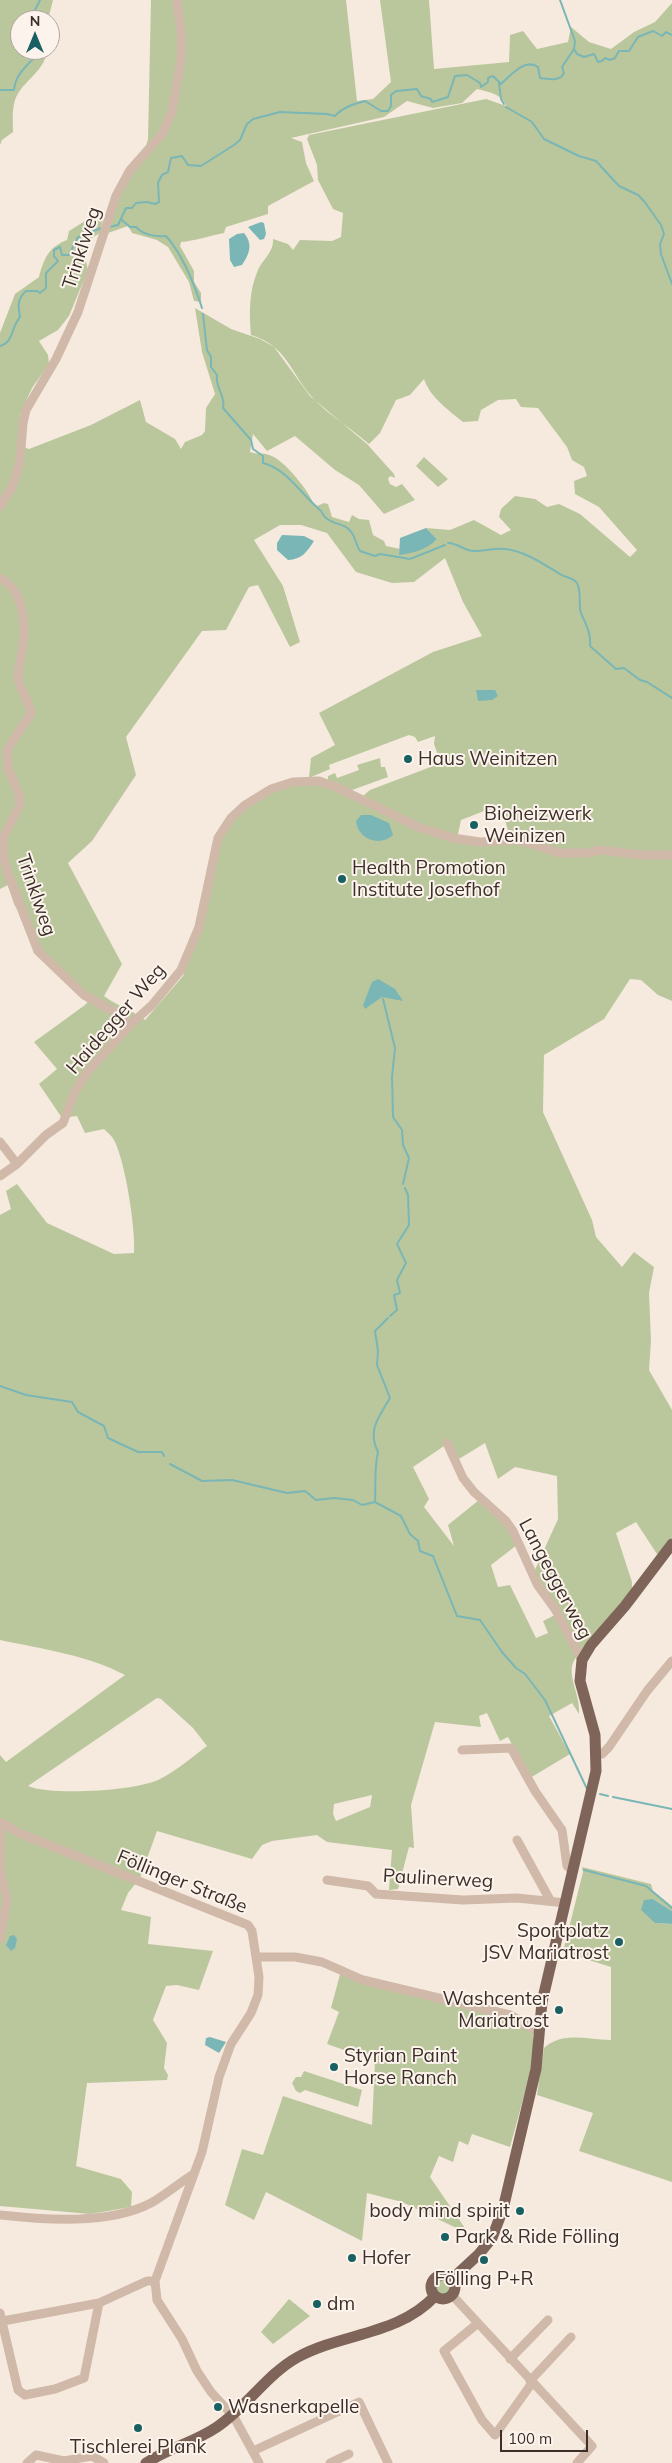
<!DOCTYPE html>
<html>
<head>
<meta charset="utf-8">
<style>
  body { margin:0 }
  #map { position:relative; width:672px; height:2463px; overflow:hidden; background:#f6eadf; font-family:Mulish,sans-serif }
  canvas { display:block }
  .north { position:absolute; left:10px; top:10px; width:50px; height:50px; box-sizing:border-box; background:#fcf4ec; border:1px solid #afa59e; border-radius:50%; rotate:0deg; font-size:14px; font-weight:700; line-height:20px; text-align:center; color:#3c2f29 }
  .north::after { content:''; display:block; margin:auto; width:18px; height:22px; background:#196063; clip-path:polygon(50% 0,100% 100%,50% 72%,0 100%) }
  .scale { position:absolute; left:500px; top:2430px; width:88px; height:22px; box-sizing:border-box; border:2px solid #3c2f29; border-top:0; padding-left:6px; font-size:15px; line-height:18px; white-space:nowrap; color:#3c2f29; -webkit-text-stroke:4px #fcf4ec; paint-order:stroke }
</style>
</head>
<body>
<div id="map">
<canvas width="672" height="2463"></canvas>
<div class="north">N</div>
<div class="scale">100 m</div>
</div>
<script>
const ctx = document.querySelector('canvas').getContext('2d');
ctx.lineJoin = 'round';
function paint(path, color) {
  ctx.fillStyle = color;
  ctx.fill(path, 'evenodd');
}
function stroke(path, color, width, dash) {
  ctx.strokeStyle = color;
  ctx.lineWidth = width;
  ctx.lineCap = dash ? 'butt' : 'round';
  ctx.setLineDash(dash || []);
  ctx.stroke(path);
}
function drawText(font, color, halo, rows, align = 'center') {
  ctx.font = font + ' Mulish,sans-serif';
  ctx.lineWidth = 4;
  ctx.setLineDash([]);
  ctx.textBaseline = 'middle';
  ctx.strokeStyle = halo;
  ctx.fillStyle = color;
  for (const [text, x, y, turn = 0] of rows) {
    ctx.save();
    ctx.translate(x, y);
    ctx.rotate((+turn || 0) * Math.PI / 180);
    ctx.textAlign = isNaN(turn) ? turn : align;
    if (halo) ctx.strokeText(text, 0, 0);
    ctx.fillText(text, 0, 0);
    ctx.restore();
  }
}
paint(new Path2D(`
  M0,0h53l-5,20h-28v30h27c-2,24 -28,31 -33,54 -2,9 -1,19 -1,28l-11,8 -2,5z
  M151,0h195l11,101 16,-2 18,-17 -11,-82h49l5,69 75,-7 1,-27 13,-4 14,18 31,-7 3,-15 18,15 22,7 23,-17 21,-10 17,-19v998l-14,-6 -17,-15 -11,-1 -26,40 -60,36 -1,57 49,108 4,17 26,30 12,-15 20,15 -5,26 2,48 -2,29 23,40v127l-13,20 -23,-35 -20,11 16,49v9l-49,60c-24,16 -2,39 -4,63l-7,-11 -23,13 21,38 -40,24 -22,-41 -8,4 -13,-28 -8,3 2,11 -46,-5 -24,83 3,43 -5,-1 -11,42 -9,1 3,-40 -65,-8 -10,-7 -45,6 -10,4 -10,14 -95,-28 -17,47 -12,15 -7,17 30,7 -3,27 65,7 -14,39 -22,-5 -11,1 -13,34 14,23 -3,25 4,7 -1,5 -80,3 -11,83 45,13 11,13 -1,15 -41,7 -90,-8v-451l6,7 119,-87c-38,-20 -83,-26 -125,-35v-425l11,-6 -5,-18 11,-7 30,39 67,31 20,-1c2,-23 -9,-93 -20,-113 -2,-4 -7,-8 -10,-11l-19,4 -8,-17 -15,2 -23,-34 18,-15 -23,-27 51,-37 7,-8 -51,-46 -27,-47 -6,-19 -8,4v-556l15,-39 24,-17c5,-19 10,-30 28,-37l2,-9 16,-10 18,-3 -3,15 -18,11 6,26 -19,46 -11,14 -19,11 9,14 1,9 -17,24 -12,27v31l9,3 62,-24 49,-25 6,22 29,17 6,10 4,-7 17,-7 3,-4 1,-23 9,-14 -13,-42 -7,-44 36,21 29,10 14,8 36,49 57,48 27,30 1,4 -5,-2 -2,3 2,5 6,3 6,-3 13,16 -31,14 -25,-29 -24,-15 -40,-34 -28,15 -14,-17 -3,18c6,3 13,0 19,3 15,4 41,37 46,52l9,-4 4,1 4,13 17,5 3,-7 7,4 10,1 4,15 11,6 2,5 14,3 -1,5 38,-15 -11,-11 24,2 24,-10 27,15 10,-5 -12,-13 2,-8 14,-13 20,3 12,8 12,-3 21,10 50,43 7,-7 -38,-43 -24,-13 -1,-13 13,-5 -3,-9 -12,-7 -5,-13 -29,-39 -17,-1 -5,-8 -18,1 -17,10 -3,11 -15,1c-15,-12 -33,-25 -39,-43l-14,16 -14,5 -16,33 -11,11c-18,-16 -41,-29 -57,-47 -22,-25 -25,-51 -61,-62 -2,-22 -2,-45 7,-65 5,-11 16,-18 15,-31l15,5 5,6 7,-10 32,1 9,-4 2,-24 -10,-4 -15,-29 -1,-15 -10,-26 2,-4 177,-36 20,7c-3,-12 -18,-14 -29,-17l-15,14 -29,5 -26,-7 -23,16 -93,21 11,4 4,21 8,18 -46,25v8l-42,13 -2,6c-16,3 -29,8 -43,9l-1,4 14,25v11l7,11v9l-7,-1 -5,-19 -21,-35 -11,-7 -25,-7 -4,-7 -20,7 12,-44 47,-69 -22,30 3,-11zM280,525h21l26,8 29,39 36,11 22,-1 31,-24 18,44 19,34 -49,16 -114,61 16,32 -24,13 -2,20 21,-9 -1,-4 80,-30 6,2 3,5 17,-6 -1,8 7,19 -71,27 -6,5v4l56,26 32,9h6l3,-14 23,-9h15l6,9 4,14 -11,7 -64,-9 -124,-52 -57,19 -35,39 -20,93 -15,45 -38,44c-13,-10 -28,-14 -41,-24l18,-32 -54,-101 24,-22 44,-66 -10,-38 76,-106 24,-1 23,-43 9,-2 32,62 10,-5 -17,-56 -29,-46zM450,1442l9,17 26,-16 13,36 17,-12 42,9 1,43 -24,53 25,41 -16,8 5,12 -12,5 -26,-53 -12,2 -7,-22 26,-20 -17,-27 -21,-18 -31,25 6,21 -30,-39 5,-8 -16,-32zM157,1698l4,1 32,29 14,18c-15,11 -31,25 -47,33 -23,12 -109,17 -132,7zM372,1795l-2,12 -34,14 -3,-7 1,-10z
  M424,457l24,22 -10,8 -22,-21z
  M380,758l1,9h4l3,10 -36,13 -24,-10v-4l7,-3 2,5 22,-8 -2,-5z
  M582,1867l69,17 2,7 19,15v5l-19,-12 2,24 17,1v258l-93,-31 14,-38 -56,-18 7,-47c19,-17 44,-8 67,-8v-73l-48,-15 20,-80z
  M342,1967l26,11 92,22 73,27v31l-3,16 -20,73 -38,-13 -4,11 -9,-4 -6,21 -14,-6 -9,21 39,57 -67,-32 -35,-9 -5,48 -96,-49 -12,28 -29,-15 17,-56 21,6 20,-59 89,29 3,-64 -48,-17 12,-32 -8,-4z
  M304,2071l58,19 -4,17 -53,-17 -5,3 -4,-2 -4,-8 4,-6h5z
  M434 2286a9 9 0 1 1 18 0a9 9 0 1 1-18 0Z
  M289,2299l21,17 -37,28 -12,-12z`), '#bac79c');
paint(new Path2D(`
  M261,222l3,1 2,11 -2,5 -4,1 -12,-13z
  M244,233c9,11 6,20 -2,32l-8,2 -4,-7 -1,-21 8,-5z
  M426,528l11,11c-10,11 -24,14 -38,16l1,-17z
  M282,535l22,1 10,5c-8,12 -12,18 -26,19l-11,-10v-7z
  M476,690h19l3,6 -6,4 -14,1z
  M361,815h10l18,8 4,12c-13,12 -35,5 -37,-14z
  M378,979l17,10 8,12 -21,-4 -17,12 -2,-4 9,-23z
  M653,1899l19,12v13l-17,-1 -14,-13 3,-10z
  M14,1935l3,4 -2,9 -4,3 -5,-6 4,-9z
  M210,2037l16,5 -7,11 -14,-8 1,-7z`), '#7ab6b6');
stroke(new Path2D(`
  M560,0l15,41 -1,8
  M30,20l10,-20
  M499,83l2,16 3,5
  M0,90h14c1,-14 11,-23 21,-33v-7
  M506,107l26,15 12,17 35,17 17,5 23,25 19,9 6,6 17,24 3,9 -4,10 1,10 11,30
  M122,220l8,7h6c7,8 20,10 30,9 17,19 28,47 36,72
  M109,227l9,-2 8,-17h6l4,-5 11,-1 8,2 4,-2 -1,-19 4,-8 6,-3 3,-14 11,-2 6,9 13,1 33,-21 6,-5 7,-16 6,-5 27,-7 47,2 8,2c8,-9 19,-12 30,-15l16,10h7l3,-5v-11l5,-4 21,-2 4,7 10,3 1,3 16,-5 7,-21 12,-1 13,8 1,4 7,-5v-4l5,-2 8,8c11,-10 24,-26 37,-17l2,11c10,1 19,4 24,-5l-2,-6 12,-18 3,5 7,3 10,-3 4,8 4,-1 3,-3 5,2 5,-2 4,-7h10l9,-14 15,-6 9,5 4,-4 6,3
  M203,314l4,36 4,7v10l6,8c-2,14 9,20 6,33l28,32 2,9 10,7v7c24,6 38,31 56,46 3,2 4,7 7,9 8,7 20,5 26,15 4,6 4,12 8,18l15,5 5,-2 30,5 35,-14
  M0,346c14,-4 11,-19 20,-29 -2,-11 -3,-18 6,-26h11l3,2 6,-5v-15l12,-12 -4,-5v-6l6,-3 2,8h7l9,-18 9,-1 6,-5 9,-3
  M448,543c10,0 16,8 26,8 10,0 20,-3 31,-2 20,2 38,15 55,25 5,4 13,3 17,9 5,9 1,21 4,30 5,12 10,19 9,33l26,23 8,-1 16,12 7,2 25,16
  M383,999l12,49 -3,29 1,40 9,13 1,15 6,13 -6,26
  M390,1316l7,-6 -3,-15 6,-2 -3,-13 9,-17 -9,-19 12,-19 -1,-30 -3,-7
  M0,1386l26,9 46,7 6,10 26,14 4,12 30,14h24l2,4
  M170,1464l32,17 30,-1 55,13 18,-2 11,9 18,-2 19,2 9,5 13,-3 26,14 9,18 8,7 2,10 13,5 24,60 23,4 22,32 14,16 9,6 20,26 42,89
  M375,1502c1,-17 -1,-34 3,-50 -11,-22 1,-35 12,-54l-13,-33 1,-14 -3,-20 13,-13
  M600,1794l8,2
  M613,1797l59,12
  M584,1870l62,16 26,22`), '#7ab6b6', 2);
stroke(new Path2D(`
  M0,506l12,-19 8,-26 3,-38 3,-13 30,-51 22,-47 38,-116 14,-26 33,-37 9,-22 9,-51v-28l-4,-32
  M0,578c23,11 26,44 23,68 -1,10 -5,20 -5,31 1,12 11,22 13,36l-24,37 1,18 11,26 1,11 -17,33v17l5,19 30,77 46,44 34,19 13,10
  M0,1142l17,22
  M0,1176l17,-12 29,-29 17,-12 12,-32 14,-21 42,-46 21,-19 29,-35 18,-43 19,-89 13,-20 14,-13 26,-16 22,-7 26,-1 17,6 82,40 35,11 27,4 38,-2 42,13h26l15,-3 39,5h32
  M447,1443l16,35 11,14 32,29 7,10 24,53 18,25 27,51
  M462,1750l49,-2 24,43 27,39 5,36 6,5
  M597,1754h5l7,-7 38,-56 25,-30
  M0,1822l19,11 229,92 4,6 7,46 -1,18 -7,18 -20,31 -12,33 -17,75 -47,129 2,19 25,39 15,32 14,21 23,25 25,46
  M517,1840l33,60
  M327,1880l41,6 8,8 87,6 54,-2 49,5
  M0,1939l7,-39 -6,-25 -1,-53
  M256,1957h39l27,5 41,18 147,35 29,17
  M0,2215c45,5 109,10 151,-12 14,-8 27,-19 41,-28
  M452,2295l140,151 -15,17
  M0,2313l18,77 7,5 30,-6 29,-11 15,-75 48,-22h8
  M3,2321l96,-18
  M477,2324l-33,27 38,69 13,15 37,-52
  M510,2359l38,-39
  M530,2381l41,-44
  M253,2451l106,-49 29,61
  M27,2463l9,-8 28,6 28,-5 12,7
  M330,2463l19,-9`), '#d0b9a9', 9);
stroke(new Path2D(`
  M431 2287a12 12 0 1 1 24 0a12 12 0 1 1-24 0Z
  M452,2279l27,-25 13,-16 11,-29 33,-140 6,-67 54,-231 -1,-36 -15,-54 2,-21 9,-15 34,-39 47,-62
  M146,2463c23,-15 49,-21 71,-36 30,-20 50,-53 81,-70 44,-24 101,-22 137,-61`), '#7f6559', 11);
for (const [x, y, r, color] of [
  [408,759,5,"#196063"],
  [474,825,5,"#196063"],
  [342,879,5,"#196063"],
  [619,1942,5,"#196063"],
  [559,2010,5,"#196063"],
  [334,2067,5,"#196063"],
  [520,2211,5,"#196063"],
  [445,2237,5,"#196063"],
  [352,2258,5,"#196063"],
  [484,2260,5,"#196063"],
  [317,2304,5,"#196063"],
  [218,2407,5,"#196063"],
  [138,2428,5,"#196063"]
]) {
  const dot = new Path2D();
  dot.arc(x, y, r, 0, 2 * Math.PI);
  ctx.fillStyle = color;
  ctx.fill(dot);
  stroke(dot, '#fcf4ec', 2);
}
drawText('19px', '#3c2f29', '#fcf4ec', [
  ["Trinklweg",82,248,-72],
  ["Trinklweg",36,895,71],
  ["Haidegger Weg",116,1019,-49],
  ["Langeggerweg",555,1579,62],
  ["Paulinerweg",438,1879,3],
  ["Föllinger Straße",182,1882,22]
]);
drawText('19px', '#3c2f29', '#fcf4ec', [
  ["Haus Weinitzen",418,759],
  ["Bioheizwerk",484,814],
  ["Weinizen",484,836],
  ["Health Promotion",352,868],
  ["Institute Josefhof",352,890],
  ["Sportplatz",609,1931,"right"],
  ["JSV Mariatrost",609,1953,"right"],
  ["Washcenter",549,1999,"right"],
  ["Mariatrost",549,2021,"right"],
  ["Styrian Paint",344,2056],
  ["Horse Ranch",344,2078],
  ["body mind spirit",510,2211,"right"],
  ["Park & Ride Fölling",455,2237],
  ["Hofer",362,2258],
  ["Fölling P+R",484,2279,"center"],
  ["dm",327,2304],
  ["Wasnerkapelle",228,2407],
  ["Tischlerei Plank",138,2447,"center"]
], 'left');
</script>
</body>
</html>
